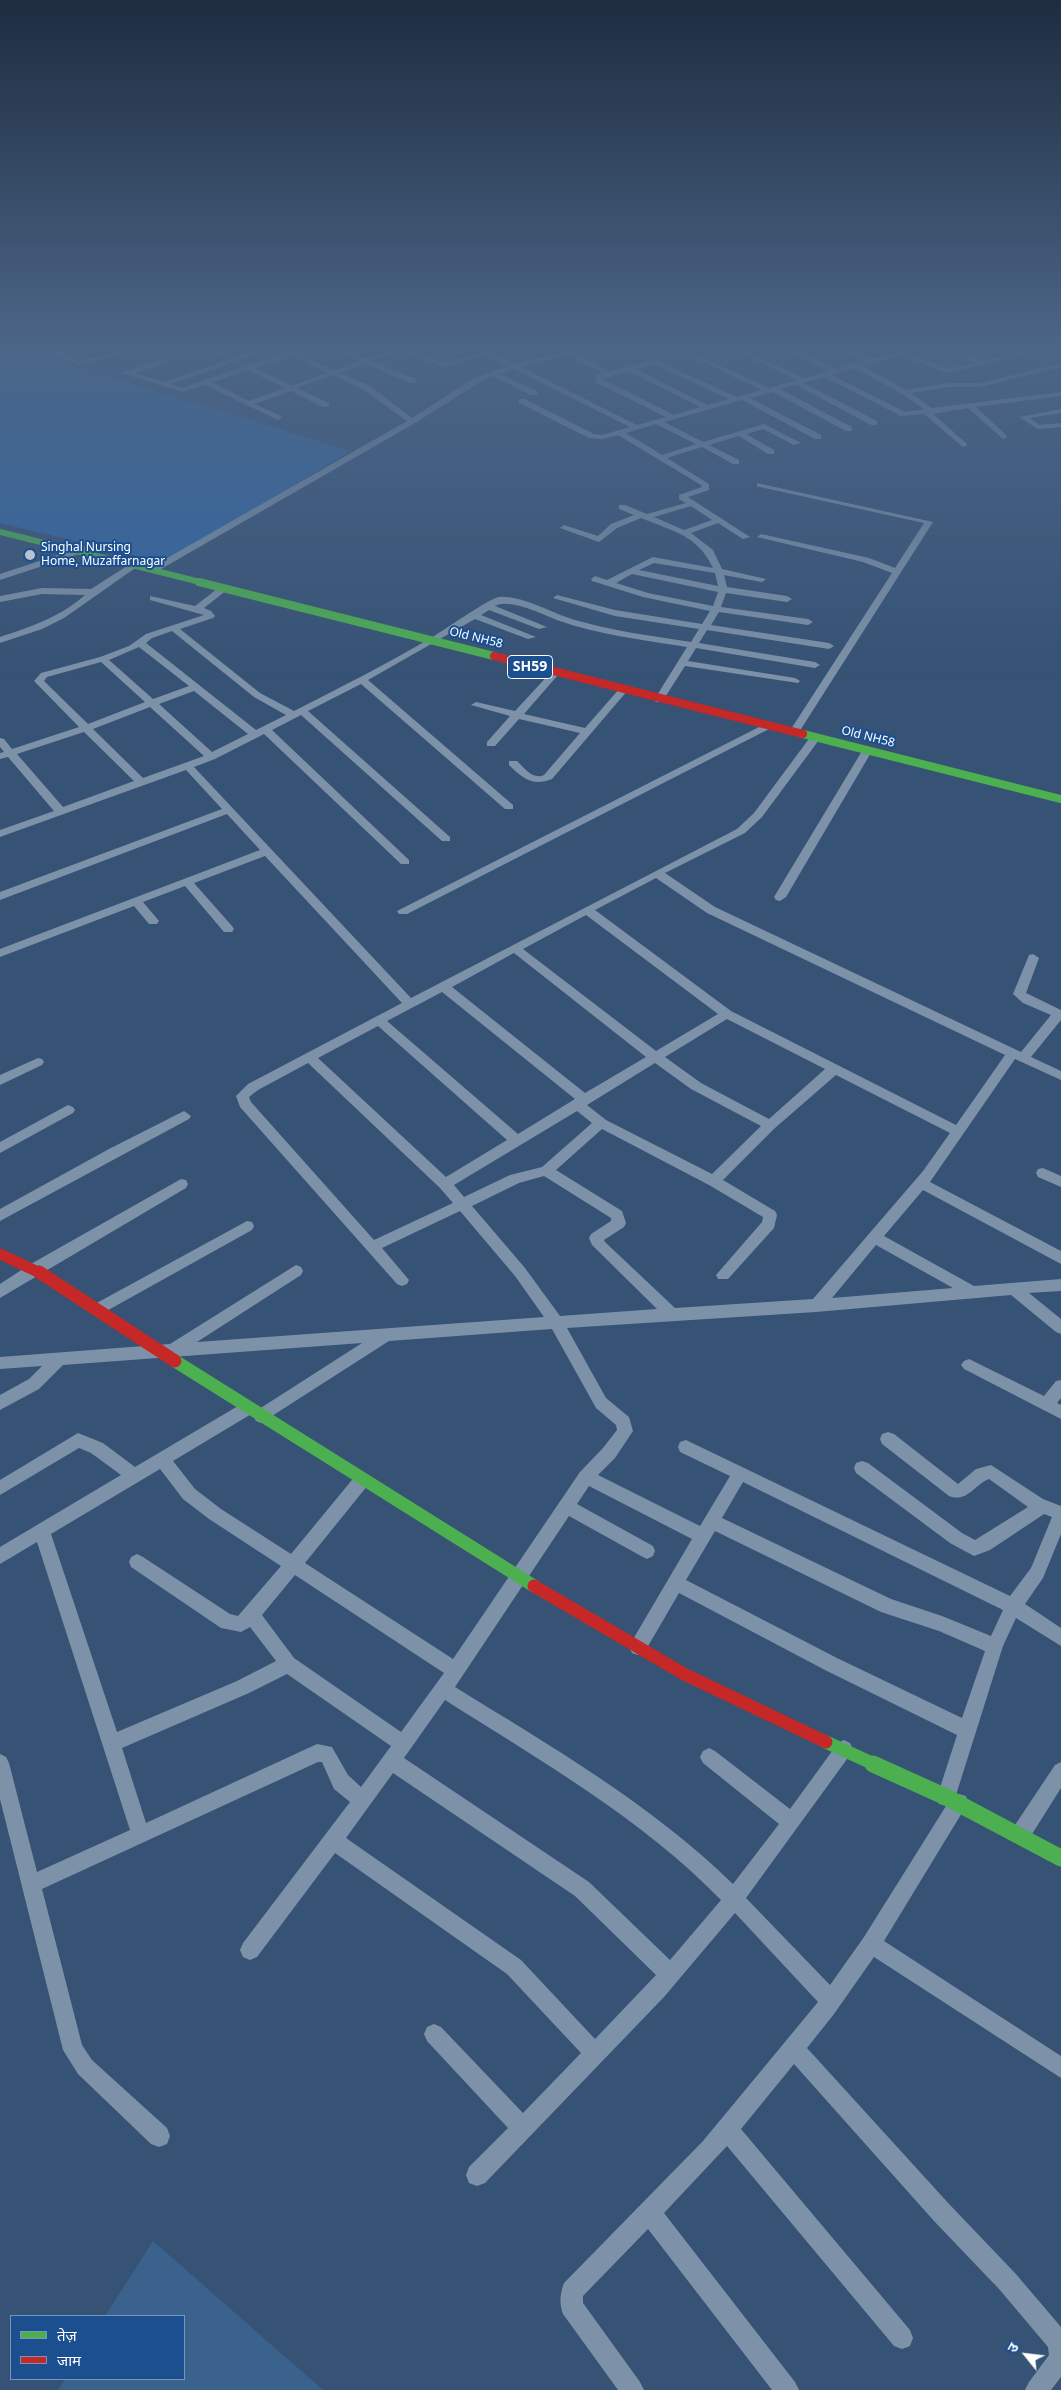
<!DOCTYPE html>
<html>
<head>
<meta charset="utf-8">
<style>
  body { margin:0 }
  #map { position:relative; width:1061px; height:2390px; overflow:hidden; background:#365274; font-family:"Noto Sans","Noto Sans Devanagari",sans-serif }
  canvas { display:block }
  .legend { position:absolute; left:10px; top:2315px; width:175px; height:65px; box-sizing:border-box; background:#1b4f8f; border:1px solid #7695bc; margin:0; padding:6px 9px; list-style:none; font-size:15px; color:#fff }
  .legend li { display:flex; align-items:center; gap:10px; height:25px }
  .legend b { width:25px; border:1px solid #7695bc }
  .north { position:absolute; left:1001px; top:2330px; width:50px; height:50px; -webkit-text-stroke:4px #1b4f8f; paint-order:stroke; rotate:299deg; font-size:14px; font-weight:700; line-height:20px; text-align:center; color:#fff }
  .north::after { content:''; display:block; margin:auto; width:18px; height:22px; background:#fff; clip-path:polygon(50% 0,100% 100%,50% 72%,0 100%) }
</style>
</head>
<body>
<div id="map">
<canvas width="1061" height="2390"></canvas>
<ul class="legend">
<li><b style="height:6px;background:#4caf50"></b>तेज़</li>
<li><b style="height:6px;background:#c62828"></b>जाम</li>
</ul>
<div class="north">उ</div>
</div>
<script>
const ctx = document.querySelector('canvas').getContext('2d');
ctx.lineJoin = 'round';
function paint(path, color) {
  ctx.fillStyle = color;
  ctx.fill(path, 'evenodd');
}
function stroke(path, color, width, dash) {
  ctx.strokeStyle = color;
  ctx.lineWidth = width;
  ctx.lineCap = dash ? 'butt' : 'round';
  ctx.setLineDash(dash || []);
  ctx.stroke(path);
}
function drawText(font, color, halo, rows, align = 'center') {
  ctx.font = font + ' "Noto Sans",sans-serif';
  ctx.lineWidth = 4;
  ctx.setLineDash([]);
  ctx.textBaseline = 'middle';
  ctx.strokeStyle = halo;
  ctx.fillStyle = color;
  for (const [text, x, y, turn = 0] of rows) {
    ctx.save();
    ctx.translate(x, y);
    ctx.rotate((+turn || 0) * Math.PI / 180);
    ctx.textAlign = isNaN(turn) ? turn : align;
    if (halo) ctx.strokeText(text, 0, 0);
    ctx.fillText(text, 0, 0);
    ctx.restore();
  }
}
paint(new Path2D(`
  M0,344l350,107 -184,112 -166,-40z`), '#2f66a5');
paint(new Path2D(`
  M153,2241l170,149h-265l7,-11h119v-63h-79z`), '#3b618d');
paint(new Path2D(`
  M29,344c10,0 18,7 27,7 12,1 27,-7 40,-7l-31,10 13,7 66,-15 4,2 -71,17z
  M200,344h8l18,11 -6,1z
  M267,344h9l16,7c34,-11 42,-6 74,8l30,-11 -5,-4h9l43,19 39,-10 -16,-9h9l40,20 49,-12 -11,-8h8l10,6 22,-6h12l-29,9 33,19 46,-12 82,37 25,-7 -76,-36v-2h4l79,36 28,-8 -76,-36h9l74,34 25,-7 -56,-27h9l55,25 27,-8 -40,-17h10l38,15 30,-8 43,16 7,1 22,-5 -31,-19h8l9,5 19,-5h12l-26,8 16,9 69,-17h11l-109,28 -11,-1 -39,-16 -40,11 44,24 43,-7h31l81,-20v4l-81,20h-31l-38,6 21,15 129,-16v4l-85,11 30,28 1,2 -4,2 -35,-31 -35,6 33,29 1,2 -4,2 -39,-33 -23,2 -77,-39 -21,6 74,38v4h-6l-75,-40 -16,4 72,38v4h-6l-73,-39 -23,6 71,37v4h-6l-73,-39 -78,22 39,20 61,-18 37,19 -7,2 -31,-16 -17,5 28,16v4h-6l-29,-18 -30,9 30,15v4h-6l-31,-17 -35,11 42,26v6l-21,7 62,40 -7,2 -25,-16 -27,10 22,17 9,19 44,10 -4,3 -38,-7 3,12 60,9 5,3 -5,3 -61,-9 -5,14 87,12 5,3 -5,3 -89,-13 -8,13 118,18 5,3 -5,3 -122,-19 -8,13 116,19 5,3 -5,3 -119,-20 -8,13 107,17 5,3 -2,2 -113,-17 -23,36h-6l-2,-2 33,-53c-43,-7 -89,-12 -130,-27 -15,-6 -48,-22 -62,-14l52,21 -8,2 -50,-19 -8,5 55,22 -8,2 -53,-20 -107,61 145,125v4h-8l-144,-125 -53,27 142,126v4h-8l-141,-126 -29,15 137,130v4h-8l-137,-130 -49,25 -21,8 217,231 326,-169 17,-16 57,-77h8v4l-57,77 -17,16 -80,40 50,34 306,145 30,-37 -28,-12 -10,-9 16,-39 4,-1 6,4 -13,35 35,17v10l-30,37 30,14v9l-46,-21 -85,123 131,69v13l-138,-74 -39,46 90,50 87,-7v12l-32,2 32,26v15l-5,-2 -45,-37 -195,17 -249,16 39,70 23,19 4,14 -18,27 -17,17 102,51 30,-50 -50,-24 -2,-5 2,-5 6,-2 324,156 21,-28 21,-51 -8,-3 -54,36 -16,6 -24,-13 -94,-70 -2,-5 2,-5 6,-2 6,2 94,70 13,7 53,-33 -39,-28c-15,6 -22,24 -40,17l-67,-52 -2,-5 2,-5 6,-2 6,2 64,50 18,-15 15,-4 52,34 18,7v28l-18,44 -18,26 36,24v18l-45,-28 -13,28 -47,149 3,-1 7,2 2,7 -84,138 177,115v22l-187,-121 -40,57 -27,34 143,157 65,68 46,54v50l-10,13h-26l4,-8 20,-27 -1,-8 -49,-58 -65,-68 -140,-157 -53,65 169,201 3,8 -3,8 -8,3 -8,-3 -167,-200 -63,67 131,169 4,8h-27l-124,-161 -65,67v7l57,79 4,8h-26l-55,-76c-4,-11 -3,-20 1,-31l139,-142 115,-139 -83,-89 -71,84 -179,186 -8,3 -8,-3 -3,-8 3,-8 39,-39 -81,-87 -3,-7 3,-7 7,-3 7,3 82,86 58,-60 -74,-79 -172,-121 -78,104 -7,3 -7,-3 -3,-7 3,-7 107,-141 -16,-13 -12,-27h-4l-276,127 40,156 10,15 75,68 3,8 -3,8 -8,3 -8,-3 -73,-70 -15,-24 -63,-251v-45l6,3 3,6 28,109 93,-42 -93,-288 -37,22v-17l121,-72 -30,-22 -12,-5 -79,47v-15l78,-47 25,10 32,24 108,-64 5,-2 5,2 3,5 -3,5 -80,48 22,28 26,20 70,45 65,-79 6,-2 6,2 2,5 -2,5 -63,78 148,96 127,-187 23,-24 14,-18 -1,-5 -20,-17 -44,-79 -163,12 -128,82 -5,-2 -3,-5 3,-5 106,-68 -299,22 -24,24 -39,21v-15l29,-16 13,-13 -42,3v-12l170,-13 126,-79 5,2 2,4 -2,4 -104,67 347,-25 -29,-41 -55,-65 -78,37 27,32 -2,4 -5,2 -5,-2 -157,-177 -4,-11 12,-12 154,-81 -137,-147 -71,27 38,43 2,3 -2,3h-8l-39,-46 -42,16 16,19 -2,3h-8l-15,-18 -134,51v-8l260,-99 -33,-36 -227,86v-8l222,-83 -36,-39 -186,67v-7l54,-19 -46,-54 -8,2v-6l4,-1 -4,-5v-9l4,1 8,10 67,-22 -43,-44 -2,-2 7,-8 59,-16 29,-11 17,-12 58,-19 -54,-15v-4l45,10 26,-20h6v4l-23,18 7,3 4,5 -2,2 -33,11 80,64 34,18c47,-24 95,-48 140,-75 12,-7 56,-38 65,-39 23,-2 54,17 76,23 38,11 77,16 116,22l8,-13 -84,-13 -62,-18 4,-3 58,15 87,14 8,-13 -67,-14 -51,-16 -1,-2 4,-3 12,4 46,-23 60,11c-15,-33 -41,-37 -72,-50l-24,10 -18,14 -39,-14 4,-3 34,11 13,-12 23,-9 -15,-6v-4h6l22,9 39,-11 -7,-4v-4l23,-8 -1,-2 -83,-50 -16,4 -13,-1 -70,-35v-4h6l69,35 8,1 28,-8 -116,-58 -14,5 37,17v4h-6l-38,-19 -13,6 -65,41 -254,146h-6v-4l252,-144 -43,-31 -31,-15 -36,13 32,15v4h-6l-32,-16 -36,13 26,12 1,2 -4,2 -73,-35 -23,7 -60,-19 43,-14 4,2 -1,2 -34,10 30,9 104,-36zM323,345h1l36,16 -26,9 -37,-16zM274,348l11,5 -103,35 -11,-4zM402,350l40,17 45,-11 21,10 -34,12 -62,40 -42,-32 -30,-13 26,-9 44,19h6v-4l-44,-18zM569,355l33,18 -6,1 -1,8 71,35 -29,8 -116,-58zM291,356l36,17 -35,13 -37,-18zM654,364l75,35 -22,6 -71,-36zM855,368l47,26 22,15 -19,3 -73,-37zM248,370l37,18 -36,13 -37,-19zM628,371l72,36 -26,8 -72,-36zM656,424l40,20 -34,11 -36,-22zM691,506l21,14 -28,10 -30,-13zM654,563l61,10 3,13 -79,-16zM632,574l86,18 -5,14 -65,-13 -32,-10zM172,631l82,66 32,18 -30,15 -110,-87 6,-5zM139,647l50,39 -36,13 -44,-39zM101,662l44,40 -57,22 -44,-43 3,-4zM194,691l54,43 -36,18 -53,-48zM150,707l54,49 -61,22 -50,-49zM84,732l50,49 -71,26 -46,-53zM656,878l51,35 298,142 -49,70 -225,-114 -136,-101zM586,915l132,99 -62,37 -133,-102zM514,953l132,104 -61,36 -133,-106zM442,992l133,107 -57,35 -131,-113zM727,1019l98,50 -56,50 -68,-36 -36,-26zM378,1026l129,114 -61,37 -128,-119zM308,1063l132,125 13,15 -79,37 -123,-138 -2,-5 9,-7zM655,1063l36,26 70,37 -49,48 -106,-54 -19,-15zM836,1075l114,58 -27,38 -110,128 -138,9 -70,-66 -1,-2 20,-13 2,-4 -4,-12 -66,-41 46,-41 107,56 54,32 -1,5 -46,53 2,4h10l46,-51 3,-13 -2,-4 -52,-31 52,-52zM577,1111l15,12 -50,44 -32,8 -46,22 -10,-12zM544,1176l67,42v3l-20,13 -2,4 3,7 65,64 -97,7 -35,-48 -53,-62 47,-23zM876,1245l77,43 -121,10zM160,1469l23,30 26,20 72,47 -43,50 -8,-2 -87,-57 -6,-3 -6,3 -2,5 2,5 90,61 20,4 9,-5 26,34 -39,20 -120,51 -66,-198zM743,1482l260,128 -12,26 -49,-20 -51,-17 -169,-81zM589,1486l103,53 -60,102 -3,6 3,6 6,2 6,-2 35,-60 146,77 132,65 -20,62 2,7 7,2 -82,131 -34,48 -84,-87 104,-143 3,-6 -3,-6 -6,-3 -6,3 -48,66 -75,-58 -6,-3 -6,3 -3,6 3,6 76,61 -46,60c-82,-80 -181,-137 -278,-197l114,-171 72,40 6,3 6,-3 2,-5 -2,-5 -76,-42zM715,1531l166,81 58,19 46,20 -23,67 -125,-60 -151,-78zM295,1575l149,98 -43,59 -107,-74 -32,-43zM287,1674l104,72 -30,41 -13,-12 -16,-28 -15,-3 -171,79 -24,-75 127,-55zM445,1700c96,61 196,118 276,200l-51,60 -81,-78 -185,-124zM393,1773l182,123 81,79 -61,64 -74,-79 -175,-122z
  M1061,409v4l-31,5 9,7 22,-2v4l-23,2 -19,-12z
  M757,483l176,39 -132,207 -5,3 -5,-3 101,-156 -29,-11 -106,-25 4,-3 108,24 26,10 29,-45 -164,-36h-3z
  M85,546l4,3 -1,2 -88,29v-6z
  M138,559l4,3 -1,2 -77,54 -22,11 -42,14v-6c31,-10 60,-20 85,-42l-43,-1 -42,8v-6l42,-8 49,1z
  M555,670l5,3 -2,2 -34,39 61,14 35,-40 8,2 -76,89c-19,8 -30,-1 -43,-14v-4h8c7,7 16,19 27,14l36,-42 -61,-14 -24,27h-8v-4l23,-26 -39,-11 5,-3 39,9 37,-40z
  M767,723l4,1v4l-364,186h-8l-2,-3z
  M867,748l5,3 -86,146 -6,4 -4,-1 -2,-3 88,-146z
  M38,1058l4,1 2,3 -2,3 -42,20v-10z
  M68,1105l5,2 2,3 -2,3 -73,40v-11z
  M184,1111l7,5 -2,3 -189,102v-12l109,-60z
  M1043,1168l18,8v11l-23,-10 -2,-4 2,-4z
  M181,1179l5,1 2,4 -2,4 -186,110v-14l29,-19z
  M247,1221l5,1 2,4 -2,4 -149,83 -5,2 -5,-2 -2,-4 2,-4z
  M969,1359l75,37 12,-15 5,-1v18l-4,5 4,2v14l-97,-50 -3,-4 3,-4z
  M1061,1762v26l-34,54 -7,2 -7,-2 -2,-7 2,-7 42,-63z`), '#7d92a8');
stroke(new Path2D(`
  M0,532l204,51`), '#4caf50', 6);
stroke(new Path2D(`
  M199,582l295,74
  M803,734l258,65`), '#4caf50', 8);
stroke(new Path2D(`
  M175,1361l359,225
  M826,1742l50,23`), '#4caf50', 13);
stroke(new Path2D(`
  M873,1764l73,33 115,61`), '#4caf50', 17);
stroke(new Path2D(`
  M494,656l309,78`), '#c62828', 8);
stroke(new Path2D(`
  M0,1254l40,19`), '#c62828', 11);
stroke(new Path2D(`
  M39,1272l136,89
  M534,1586l150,88 142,68`), '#c62828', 13);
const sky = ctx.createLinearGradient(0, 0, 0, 679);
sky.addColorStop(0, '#1e2d40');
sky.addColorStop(0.51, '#4c6688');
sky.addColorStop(1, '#4c668800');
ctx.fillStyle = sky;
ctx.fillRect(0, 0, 1061, 679);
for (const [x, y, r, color] of [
  [30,555,6,"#b9c2ce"]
]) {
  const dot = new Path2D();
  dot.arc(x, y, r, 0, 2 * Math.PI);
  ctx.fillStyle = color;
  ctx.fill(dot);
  stroke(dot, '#1b4f8f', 2);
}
drawText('12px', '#fff', '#1b4f8f', [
  ["Singhal Nursing",41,548],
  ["Home, Muzaffarnagar",41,562]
], 'left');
drawText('12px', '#fff', '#1b4f8f', [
  ["Old NH58",476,638,14],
  ["Old NH58",868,737,14]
]);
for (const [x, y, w] of [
  [530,667,45]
]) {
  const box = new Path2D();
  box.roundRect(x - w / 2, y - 11.5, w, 23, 4);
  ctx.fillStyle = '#1b4f8f';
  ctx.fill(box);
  stroke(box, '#fff', 1);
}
drawText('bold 14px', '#fff', null, [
  ["SH59",530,667]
]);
</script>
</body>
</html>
